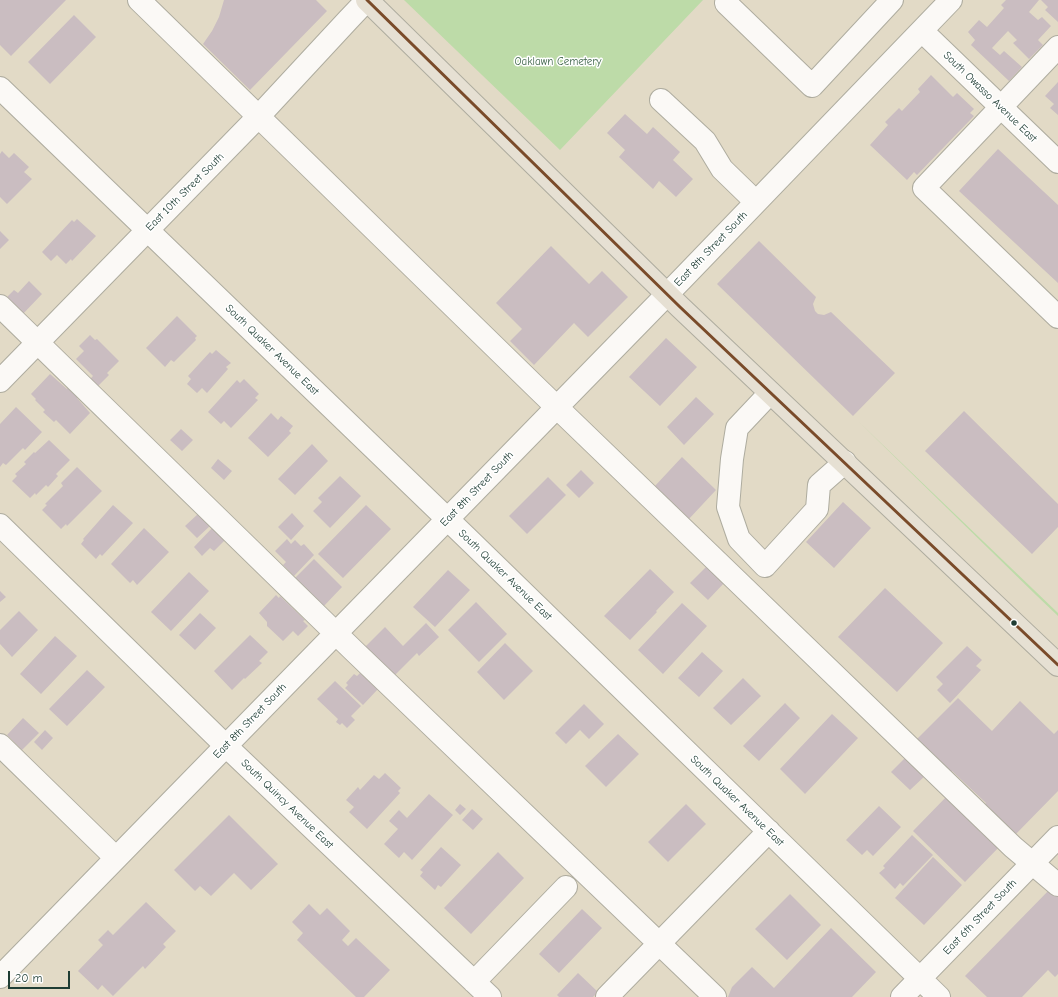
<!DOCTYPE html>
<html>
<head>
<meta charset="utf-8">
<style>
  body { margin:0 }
  #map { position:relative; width:1058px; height:997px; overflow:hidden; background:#e2dac6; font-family:"Comic Neue",sans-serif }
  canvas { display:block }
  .scale { position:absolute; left:8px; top:971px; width:62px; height:18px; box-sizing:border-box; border:2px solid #1f3d34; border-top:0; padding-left:5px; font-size:12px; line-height:14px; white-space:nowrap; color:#1f3d34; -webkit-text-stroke:3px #fff; paint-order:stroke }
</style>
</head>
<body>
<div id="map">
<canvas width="1058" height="997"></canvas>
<div class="scale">20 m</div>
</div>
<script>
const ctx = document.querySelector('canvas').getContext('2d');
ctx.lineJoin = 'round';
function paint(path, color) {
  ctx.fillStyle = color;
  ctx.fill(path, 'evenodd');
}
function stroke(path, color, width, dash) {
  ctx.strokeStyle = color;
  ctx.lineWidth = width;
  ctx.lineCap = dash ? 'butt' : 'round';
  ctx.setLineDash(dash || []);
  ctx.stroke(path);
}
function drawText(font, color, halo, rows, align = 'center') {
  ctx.font = font + ' "Comic Neue",sans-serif';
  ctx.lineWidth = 3;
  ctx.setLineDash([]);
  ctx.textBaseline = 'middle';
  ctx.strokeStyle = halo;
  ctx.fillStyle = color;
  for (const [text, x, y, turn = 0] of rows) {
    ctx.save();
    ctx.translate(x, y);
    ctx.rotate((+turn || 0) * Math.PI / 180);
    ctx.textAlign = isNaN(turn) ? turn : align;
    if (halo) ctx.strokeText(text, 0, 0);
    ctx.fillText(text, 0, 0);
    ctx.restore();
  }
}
paint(new Path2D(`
  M404,0h299l-143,150z
  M859,422l199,191v3l-22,-21z`), '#bddba8');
paint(new Path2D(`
  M0,0h66l-55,56 -11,-11z
  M224,0h92l11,11 -77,79 -47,-46 9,-13 7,-14z
  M1006,0h33l-10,12 9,8 4,-3 9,9 -13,14 5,5 -14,14 -16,-16 4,-3 -9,-9 -16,17 8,7 4,-4 18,16 -13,14 -38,-36 4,-5 -7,-8 11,-12 8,7 17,-19 -3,-3z
  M1041,0h17v22l-13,-12 3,-3z
  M74,15l22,22 -46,47 -22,-22z
  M931,75l22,22 4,-4 17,16 -4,4 4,3 -57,59 -3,-3 -7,8 -37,-35 18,-20 -3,-3 14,-14 3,3 18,-19 -2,-3z
  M1058,82v33l-8,-7 4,-4 -9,-8z
  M625,114l22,20 6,-7 27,25 -7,8 20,19 -17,18 -17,-16 -6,8 -34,-32 6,-7 -18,-17z
  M998,149l60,56v78l-99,-92z
  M2,151l7,7 5,-5 15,14 -5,5 8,7 -25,25 -7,-7v-43z
  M77,219l19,17 -24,25 -1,-2 -5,5 -9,-9 -6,6 -9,-9 30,-32 2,2z
  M0,231l9,9 -9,9z
  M759,241l57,56 -3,7 2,7 3,3 6,1 7,-3 64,61 -42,43 -136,-132z
  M551,246l38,38 13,-13 26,26 -40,40 -14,-14 -40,42 -24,-24 12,-12 -26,-26z
  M29,281l13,13 -21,22 -17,-16 10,-10 4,3z
  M177,316l20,20 -2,2 1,2 -22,22 -3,-2 -6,7 -19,-19z
  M90,335l5,5 2,-1 22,22 -12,12 2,2 -13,13 -8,-7 5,-5 -17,-17 8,-8 -5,-5z
  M666,338l31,29 -37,39 -31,-29z
  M216,350l15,13 -5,4 2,2 -21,24 -5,-5 -5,5 -10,-9 4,-5 -3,-3 22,-24 2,2z
  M50,374l17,15 1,-2 10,10 -1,1 13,15 -20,21 -14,-14 -2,2 -11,-10 2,-2 -10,-10 1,-1 -5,-5z
  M244,379l15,15 -4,4 3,2 -27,28 -7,-7 -3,3 -13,-12 29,-32 3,3z
  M696,397l18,17 -30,31 -17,-18z
  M16,407l26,25 -17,18 -2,-2 -17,17 -3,-2 -3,4v-43z
  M964,411l94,93v23l-26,27 -107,-103z
  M271,413l7,7 3,-4 12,10 -4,5 2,2 -23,24 -20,-19z
  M181,429l12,11 -11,11 -12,-11z
  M49,440l21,20 -14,14 2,2 -10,11 -2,-2 -10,10 -1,-2 -5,5 -18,-17 5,-5 -2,-2 11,-10 -2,-2 10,-10 1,1z
  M312,444l16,17 -33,34 -17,-16z
  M682,457l34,33 -28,30 -34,-33z
  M218,459l14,12 -8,9 -13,-12z
  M77,467l25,24 -35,35 -1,-2 -5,5 -19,-19 5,-5 -2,-1 18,-18 -2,-3z
  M581,470l13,13 -15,15 -13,-13z
  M340,476l21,20 -31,32 -17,-17 9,-9 -4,-4z
  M548,477l18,18 -39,39 -18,-18z
  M843,502l28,26 -37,40 -28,-26z
  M113,505l20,18 -31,33 -2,-2 -4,5 -15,-15 3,-4 -1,-1z
  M366,505l25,24 -48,49 -25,-24z
  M199,513l12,12 -14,13 -12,-12z
  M292,513l12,13 -13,14 -13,-13z
  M214,526l12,13 -12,12 -4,-3 -8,8 -8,-9z
  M144,528l25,24 -32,33 -4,-5 -3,3 -19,-19z
  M287,539l4,5 4,-4 6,6 3,-2 10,11 -20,21 -11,-11 3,-3 -11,-11z
  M314,559l28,28 -19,20 -28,-29z
  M708,565l17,17 -17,18 -18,-17z
  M650,569l24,23 -18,19 1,1 -27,28 -26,-24z
  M448,570l22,20 -35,37 -22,-20z
  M189,572l20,19 -38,40 -20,-19z
  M885,588l58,55 -46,49 -59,-55z
  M0,591l6,6 -6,5z
  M276,595l3,3 1,-2 25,24 -2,1 5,5 -10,10 -5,-5 -10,10 -16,-15v-4l-8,-9z
  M476,602l31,32 -28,28 -31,-32z
  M682,603l25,23 -44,48 -25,-24z
  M19,611l19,19 -26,27 -12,-13v-14z
  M200,613l16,15 -21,22 -16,-15z
  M426,623l13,14 -20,19 -2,-3 -23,23 -29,-29 20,-20 18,19z
  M250,635l18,17 -9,9 3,2 -17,16 -1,-1 -12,12 -18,-19z
  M55,636l22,20 -36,38 -21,-20z
  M505,643l28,28 -29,29 -27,-28z
  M967,646l15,14 -6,6 5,4 -31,33 -13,-13 6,-6 -7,-7z
  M702,652l21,19 -24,26 -21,-19z
  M87,670l18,17 -38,39 -18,-17z
  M360,673l18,16 -15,16 -18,-17 3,-3 -2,-2 8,-9 3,2z
  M743,678l18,18 -30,29 -18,-17z
  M335,681l26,25 -10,10 4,4 -8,8 -5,-5 -2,2 -4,-3 2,-3 -21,-20z
  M958,698l34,33 28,-30 34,33 4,-4v61l-44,45 -31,-30 3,-3 -34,-32 -2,3 -34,-34z
  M785,703l15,15 -41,43 -16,-15z
  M584,704l20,20 -15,15 -9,-9 -14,14 -11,-11z
  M832,714l26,24 -53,56 -25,-25z
  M23,718l16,15 -17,17 -15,-15z
  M45,730l8,8 -11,12 -8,-8z
  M618,734l21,20 -33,33 -21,-21z
  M907,756l19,19 -16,15 -19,-18z
  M385,773l16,15 -3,3 2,2 -33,36 -18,-17 5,-5 -8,-7 12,-13 2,3 14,-15 5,4z
  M429,794l24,21 -41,45 -8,-8 -5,6 -15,-14 14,-15 -9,-8 10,-11 8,8z
  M949,794l53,50 -37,38 -52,-51z
  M460,804l6,5 -6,6 -5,-5z
  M686,804l20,20 -38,38 -20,-20z
  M879,806l22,21 -28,29 -6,-6 -5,5 -16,-15z
  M472,809l11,10 -10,11 -11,-10z
  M229,815l49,49 -27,26 -17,-17 -23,23 -11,-10 -5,5 -21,-21z
  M912,835l21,20 -30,31 -3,-3 -5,6 -16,-16 6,-5 -2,-2z
  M441,847l20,18 -20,22 -3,-2 -3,5 -15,-14 3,-4 -3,-2z
  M498,852l26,26 -53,56 -27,-26z
  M933,857l29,28 -38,40 -29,-27z
  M1051,888l7,6v80l-3,3 -7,-7 -26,27h-35l-22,-21z
  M790,894l31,31 -34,35 -32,-31z
  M146,902l30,29 -13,13 3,3 -21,22 -2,-3 -30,30 -11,-11 -4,5 -20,-19 25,-26 -5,-5 10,-10 5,5z
  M309,904l11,11 7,-7 23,23 -8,9 6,6 8,-8 34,32 -26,27h-8l-59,-57 6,-7 -11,-11z
  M582,909l20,19 -43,45 -20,-19z
  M831,928l45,44 -24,25h-124l4,-10 20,-20 22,21z
  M578,973l20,19 -5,5h-34l-2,-2z`), '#cabdc1');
const minor = new Path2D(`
  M139,0l401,391 473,456 45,38
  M728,0l-2,3 86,83 80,-86
  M922,31l136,131
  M1058,47l-134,141 134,129
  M0,88l466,449 473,460
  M661,100l44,41 17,28 34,33
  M0,306l354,345 361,346
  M0,381l258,-264 90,-97 19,-20
  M770,393l-33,35 -5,31 -4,48 11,32 26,27 52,-57 2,-24 26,-23
  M0,525l226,221 264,251
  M0,745l116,113
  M0,977l684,-700 267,-277
  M474,982l92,-95
  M607,997l162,-166
  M902,997l156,-160`);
const major = new Path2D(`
  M367,0l313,307 378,358`);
stroke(minor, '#aeac9f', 24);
stroke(major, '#aeac9f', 24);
stroke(minor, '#fbf9f6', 22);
stroke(major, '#e6e0d3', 22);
stroke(new Path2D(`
  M367,0l313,307 378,358`), '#7a4b2a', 3);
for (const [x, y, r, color] of [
  [1014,623,3.5,"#1f3d34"]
]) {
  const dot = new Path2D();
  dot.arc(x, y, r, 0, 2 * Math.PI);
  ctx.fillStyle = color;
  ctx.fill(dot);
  stroke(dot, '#fff', 1.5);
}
drawText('11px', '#3f654b', '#fff', [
  ["Oaklawn Cemetery",558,62]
]);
drawText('11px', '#1f3d34', '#fff', [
  ["South Owasso Avenue East",990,97,44],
  ["East 10th Street South",185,192,-45],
  ["East 8th Street South",711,249,-46],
  ["South Quaker Avenue East",272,350,44],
  ["East 8th Street South",477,489,-46],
  ["South Quaker Avenue East",505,575,44],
  ["East 8th Street South",250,721,-46],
  ["South Quaker Avenue East",737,801,44],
  ["South Quincy Avenue East",287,804,44],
  ["East 6th Street South",980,917,-46]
]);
</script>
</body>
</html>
